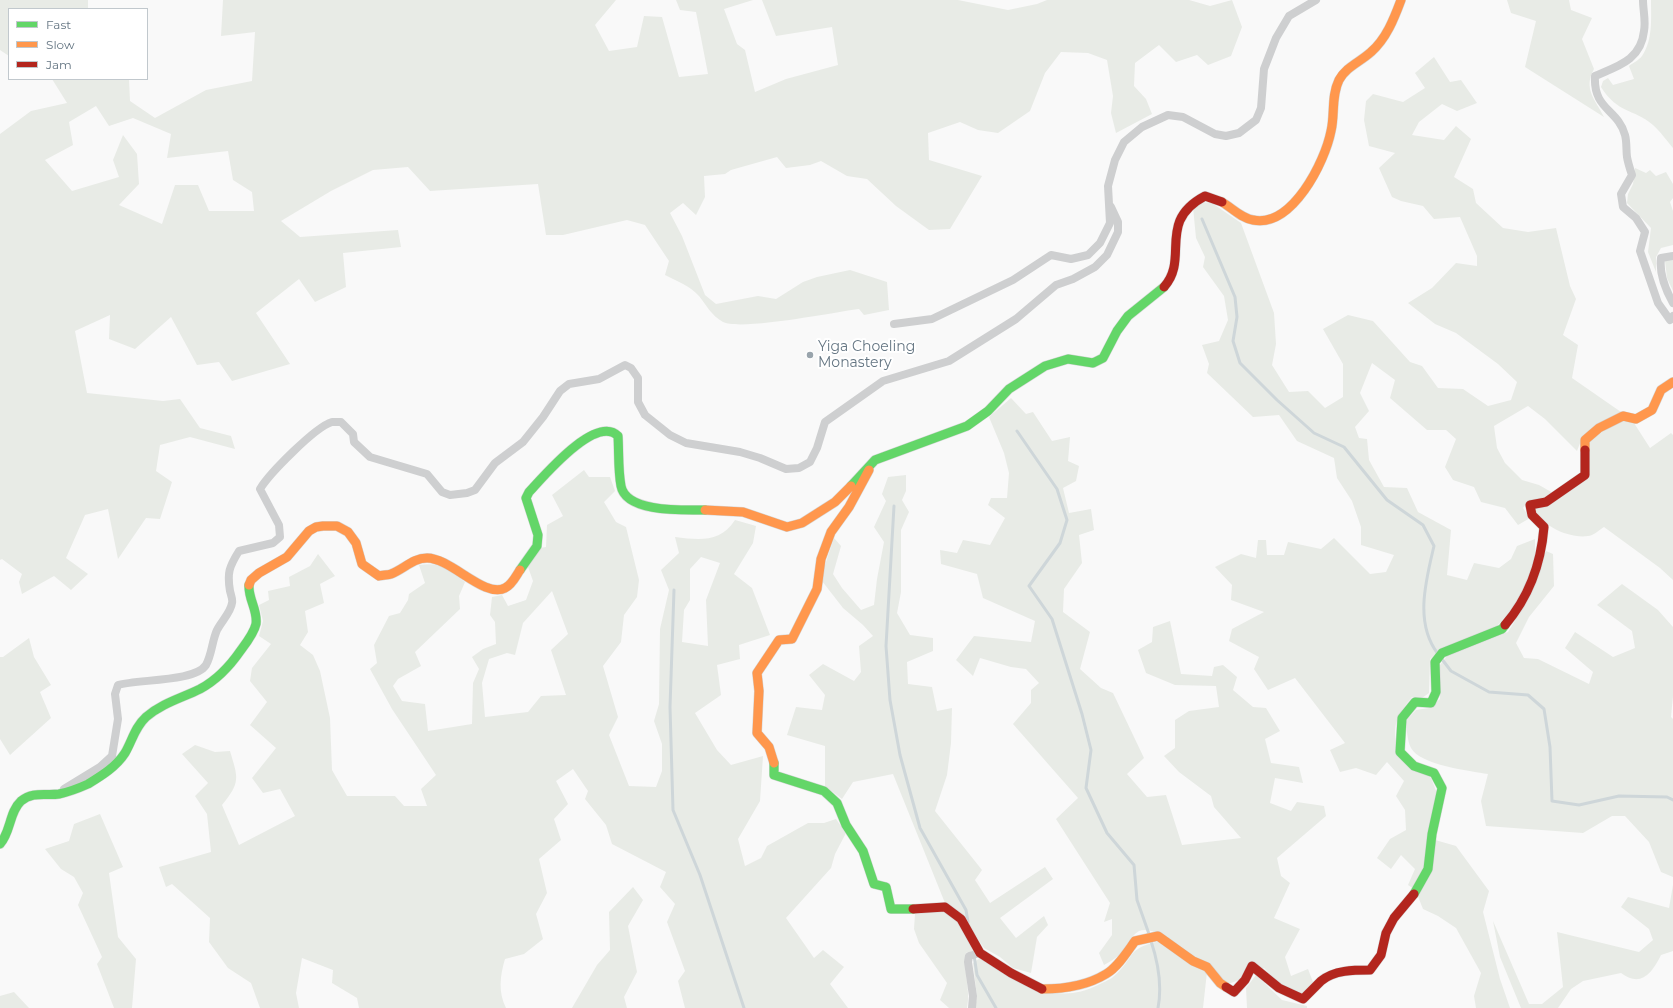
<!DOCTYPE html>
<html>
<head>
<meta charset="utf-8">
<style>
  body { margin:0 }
  #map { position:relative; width:1673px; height:1008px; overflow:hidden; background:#f9f9f9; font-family:Montserrat,sans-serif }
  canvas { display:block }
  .legend { position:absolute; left:8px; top:8px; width:140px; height:72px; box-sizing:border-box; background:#fff; border:1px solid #c1c8cd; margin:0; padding:5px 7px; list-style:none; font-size:12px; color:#657683 }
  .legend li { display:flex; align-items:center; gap:8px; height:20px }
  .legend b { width:20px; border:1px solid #c1c8cd }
</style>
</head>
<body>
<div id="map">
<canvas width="1673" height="1008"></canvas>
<ul class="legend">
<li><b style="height:5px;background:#63d668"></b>Fast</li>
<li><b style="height:5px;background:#ff974d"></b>Slow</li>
<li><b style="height:5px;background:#b3261e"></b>Jam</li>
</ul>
</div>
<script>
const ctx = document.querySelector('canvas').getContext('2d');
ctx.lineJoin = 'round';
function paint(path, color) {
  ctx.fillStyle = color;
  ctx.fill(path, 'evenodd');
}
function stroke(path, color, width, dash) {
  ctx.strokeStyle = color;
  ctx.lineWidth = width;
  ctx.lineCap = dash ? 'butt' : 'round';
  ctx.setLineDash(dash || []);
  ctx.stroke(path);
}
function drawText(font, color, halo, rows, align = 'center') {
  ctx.font = font + ' Montserrat,sans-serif';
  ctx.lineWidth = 4;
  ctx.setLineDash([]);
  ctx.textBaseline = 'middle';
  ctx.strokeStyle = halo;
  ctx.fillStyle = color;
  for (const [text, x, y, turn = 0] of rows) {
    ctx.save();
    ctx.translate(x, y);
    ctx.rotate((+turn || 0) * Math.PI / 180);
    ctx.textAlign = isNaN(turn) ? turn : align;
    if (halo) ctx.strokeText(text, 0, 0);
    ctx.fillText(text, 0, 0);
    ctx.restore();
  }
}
paint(new Path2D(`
  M0,0h88v9h-79v47l-9,-6z
  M223,0h393l-21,25 14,26 28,-4 7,-31 18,1 17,60 29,-3 -12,-62 -16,-2 -4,-10h77l-29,9 13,35 8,6 10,42 31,-13 52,-14 -6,-38 -56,9 -14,-36h196l50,10 29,-6 10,-4h142l21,6 22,-6 10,27 -11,29 -23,9 -11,-10 -21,7 -17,-17 -24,18 -1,23 12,13 6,15 -36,19 -5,-20 2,-17 -6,-36 -19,-7 -27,-1 -16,21 -15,38 -32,22 -20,-3 -18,-8 -32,11 1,27 53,16 -32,53 -21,1 -33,-24 -29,-27 -20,-3 -26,-15 -11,4 -24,3 -9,-11 -46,13 -6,4 -21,2 1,21 -9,18 -13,-12 -13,10 12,23 23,59 11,9 42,-8 18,3 27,-17 14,-5 33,-7 37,12 2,28 -25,5 -5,-6c-24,3 -118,22 -136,13 -12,-7 -16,-16 -24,-26 -9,-10 -22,-15 -34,-21l4,-14 -24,-36 -18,-5 -64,15h-17l-8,-51 -108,7 -22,-24 -35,3 -42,21 -50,30 19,16 98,-7 3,17 -58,6 3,34 -31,15 -16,-23 -43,34 34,51 -58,17 -13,-19 -22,3 -26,-48 -36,32 -26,-10 1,-24 -35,16 12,62 76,8 17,-2 20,29 31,8 4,13 -45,-12 -30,8 -4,26 16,11 -12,37 -14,-1 -28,41 -10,-50 -23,6 -19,43 22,16 -17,16 -17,-14 -32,18 -3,-12 3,-8 -20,-15 -2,1v-426l31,-23 36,-8 -15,-24h77l1,22 25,17 51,-28 46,-9 3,-49 -34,4zM96,106l13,20 24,-8 38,16 -4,24 61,-7 5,29 19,12 2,19h-45l-11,-26h-23l-13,39 -43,-19 20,-21 -2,-30 -14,-19 -10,25 6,17 -47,14 -27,-31 28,-15 -4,-23z
  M1507,0h62l2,10 21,8 -10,21 12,30c-11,20 1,30 10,48l-79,-50 11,-46 -25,-8z
  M1651,0h22v148c-6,-7 -13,-17 -20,-23 -20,-17 -35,-11 -52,-38l2,-6 5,-3 5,7 21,-6 -5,-13c4,-3 10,-6 13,-10 11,-16 9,-37 9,-56z
  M1434,57l16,25 11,-2 16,23 -20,8 -15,-7 -23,18 -7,13 32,5 12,-14 15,13 -17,38 19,12 3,14 27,25 25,4 28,-4 14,58 6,13 -13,36 15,10 -6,33 49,34 -39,26 -5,13 -32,-32 -17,-13 -34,20 3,22 8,15 17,17 17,5 14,8 -11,5 -14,3 -5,7 7,10 -12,7 -13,-17 -24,-6 -7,-15 -21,-7 -8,-13 11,-28 -10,-9h-19l-37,-32 5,-18 -23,-17 -12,30 9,18 -14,16 4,11 8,1 2,21 15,27 23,1 11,24 33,18 -4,45 20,5 7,-17 25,5 12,-9 6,-13 18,-7v22l-7,20 -15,27 -16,18 -56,23 -11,10 -1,34 -7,5 -10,-1c-17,21 -20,29 -14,55l33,26 6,15 -12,73 -11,23 -6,-4 7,-16 -14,-14 -10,14 -14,-11 13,-19 16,-9 -1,-20 -9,-14 8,-15 -17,-19 -11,13 -20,-7 -16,4 -10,-22 15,-7 -50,-65 -27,12 -14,-21 5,-12 -30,-16 3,-12 32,-17 -33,-12 1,-15 -17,-18 26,-13 15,4 2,-18h8l1,15h17l4,-13 33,7 13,-11 36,36 16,-2 8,-17 -33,-10v-18l-9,-26 -15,-23 -3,-20 -37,-17 -18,-26 -26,2 -46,-44 2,-9 -7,-19 17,-4 9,-21 -4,-24 -21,-29 2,-10 -9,-19 -3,-31 7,-5 12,1 29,20 33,90 2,31 -4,21 17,27 19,-1 17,17 18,-11v-33l-20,-35 25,-14 25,6 37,41 12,4 16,22 25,1 25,17 23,-6 6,-18 -19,-18 -42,-31 -21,-9 -27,-21 24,-15 24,-25 21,3v-10l-17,-39 -26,2 -11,-13 -22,-5 -9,-4 -13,-29 16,-15 -26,-7 -5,-26 2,-19 7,-7 30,8 22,-14 -10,-15z
  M1635,168l11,5 4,-3 6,6 10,-4 7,12v14l-3,4 3,9v34l-12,3 -5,9v15l-8,-20 3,-24 -24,-25 1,-9 5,-10z
  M1673,259v32l-6,-13 -2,-17z
  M1011,398l15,16 7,-2 19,29 18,-4 -2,24 11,5 -3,15 -13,7 6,25 22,-4 3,21 -15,5 3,28 -18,26 -1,23 27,20 -10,37 21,19 12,5 31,65 -17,16 20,23 19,-2 16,50 59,-7 -27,-31 -3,-11 -32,-24 -15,-16 11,-8v-28l14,-9 30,-4 -3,-21 -41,-1 -29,-12 -8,-23 14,-8 1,-15 17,-6 11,53 31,2 2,-9 9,-2 14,12 -4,13 20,17 13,1 14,23 -15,8 6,24 28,4 4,16 -28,-5 -5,25 21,8 6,-9 27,4 2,10 -49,42 4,18 9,7 -16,35 26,11 -15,28 6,19 17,-7 5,13 -8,12 -20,-4 -21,-22c-10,4 -30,16 -38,16 -15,-14 -67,-62 -87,-53 -9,5 -13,17 -20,24 -4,4 -10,7 -15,10l-5,-12 13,-18v-16l-8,3 6,-19 -54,-84 22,-21 -65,-74 18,-21v-13l8,-7 -13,-14 -15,-2 -31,-9 -7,18 -17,-16 18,-24 57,6 4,-21 -52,-23 -6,-24 -36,-10 -1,-14 17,3 6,-13 27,5 15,-27 -17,-13 3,-7h16l2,-25 -5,-20 -15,-36z
  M1624,419l10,4 16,25 21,-15 2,2v145l-13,-12 -56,-41c-5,3 -11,9 -16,9 -19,3 -49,-11 -54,-29l54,-32 1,-35z
  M584,470l5,7h21l5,14 -11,11 12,20 10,5 13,53 -2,17 -13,18 -3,27 -18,24 15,51 -9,18 20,51 27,1 6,-16v-27l-8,-23 5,-17 1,-75 9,-39 -8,-20 18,-17 -4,-16c24,3 45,6 60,-17l21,6 -3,17 -19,31 18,14 18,47 -31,10 1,14 -23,6 4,30 -26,18 22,37 14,15 32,-9 -3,45 -22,38 7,27 16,-8 6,-12 41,-23h16l12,-4 10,14 -11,21 -4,14 -45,50 28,40 9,-8 21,17 -14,17 18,24h-163l-7,-27 7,-10 -18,-49 8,-18 -15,-17 6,-15 -54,-28 -6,-19 -21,-26 3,-8 -15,-22 -17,12 12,23 -14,15 7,21 -22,19 8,34 -11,21 7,25 -19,15 -19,5c-5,17 -7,33 1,49h-147l-2,-10 -25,-15 1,-13 -31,-12 -6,35 3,15h-39l-9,-25 -23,-15 -19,-26 1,-24 -38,-34 -6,3 -7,-20 52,-15 -4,-38 -12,-18 13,-13 -26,-29 13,-9 20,7 15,-1c8,27 11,31 -8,54l17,40 56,-29 -15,-27 -17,4 -11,-15 24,-30 -26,-23 17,-23 -17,-21 2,-13 19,-24 -12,-8 4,-15 -4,-16 10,-5 -1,-9 22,-5 -1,-9 21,-11 8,-12 17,22 -15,8 4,19 -19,8 3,21 -8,13 13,10 7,16 10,47 2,52 15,26h48l9,10h23l-6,-17 15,-14 -44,-66 -22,-40 7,-6 -3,-18 15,-29 11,-3 8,-13 1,-6 16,-11 -6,-18c23,-3 29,5 46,17l-6,14 1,13 -45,43 6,14 -23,13 -5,7 9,15 23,3 3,27 44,-7 1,-41 6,-14 -7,-12 11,-8 13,-5 -1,-22 -5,-7 2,-18 10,-2 6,11 18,-6 7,-19 -5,-14 12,-19 6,-1 1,-22 16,-9 -11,-21zM701,557l19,6 -14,37 2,46 -26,-4 2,-32 6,-10v-31zM552,591l16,43 -17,16 15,45 -25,1 -13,16 -43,5 -3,-34 7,-24 18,-6 8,2 8,-32z
  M906,475v16l-4,9 7,12 -8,18v62l-4,21 13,22 23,3v13l-26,11 1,22 24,3 5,24 15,-3 -1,35 -4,32 -12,36 47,59 -7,10 15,23 55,-36 8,12 -53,39 16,20 28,-22 4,9 -11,12 -6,36 -18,-5 -13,-11 -16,-9 -22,-32 -17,-13 -52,-129 -40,8 -11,17 -17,-13v-40l-38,-11 9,-28 26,3 3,-15 -16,-20 14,-11 31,17 7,-9 -2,-26 14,-10 -10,-11 -20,-17 -21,-27 3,-16 9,-27 7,8 -8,28 9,14 19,22 13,-5 3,-26 7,-37 -10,-15 12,-26 -4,-7 6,-17z
  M1546,551l7,3 1,32 -25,31 -13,26 8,15 14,1 51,25 4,-12 -28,-24 10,-16 38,25 22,-9 -3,-17 -35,-26 25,-21 36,26 15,17v69l-2,21 2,2v158l-12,-5 -12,-30 -24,-26h-13l-29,17 -97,-7 -5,-25 7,-27c-18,-3 -68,-9 -77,-26 -4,-8 -4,-18 -5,-27l10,-11 13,-2 11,-9v-34l7,-9 61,-24 13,-21z
  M29,638l5,19 17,28 -11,7 11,26 -41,37 -10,-16v-82h3z
  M100,814l23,53 -14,6 9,64 18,22 -4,49h-18l-17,-44 5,-7 -24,-52 5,-12 -9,-16 -13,-8 -16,-20 24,-8 5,-17z
  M1435,840l21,6 33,45 -6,21 17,67 10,29h-34l-2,-12 7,-23 -25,-45 -18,-12 -15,-7 -6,-15z
  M1673,885v66l-12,4c-9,18 -20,33 -40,18l-38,8 -12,8 -13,19h-37l-21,-51 -7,-36 36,83h13l21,-17 -6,-55 82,20 14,-12 -4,-11 -28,-22 7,-10 41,11z
  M633,887l10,13 -15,26 9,46 -13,25 3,11h-55l25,-43 13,-15 -1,-38z
  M945,910l14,11 14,30 -7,2c-3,19 5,37 1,55h-18l-9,-8 7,-17 -28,-40 -5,-14 1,-15z
  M1161,941l46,31 -4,36h-228l2,-11 -4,-34 7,-5c38,21 73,50 118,27 5,-3 12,-5 16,-9 22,-19 11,-28 47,-35z
  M1256,975l26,25 25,6v2h-60l-1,-20z
  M14,992l15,16h-29v-12z`), '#e8ebe6');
stroke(new Path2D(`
  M1202,219l33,78 2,20 -4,24 7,22 37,37 37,33 30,14 43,53 36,25 11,21c-8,34 -20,77 4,108
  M1017,431l40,58 10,31 -7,23 -31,43 23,33 30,95 9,36 -5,38 21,45 27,32 3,35 12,34
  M894,506l-8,140 4,54 10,55 20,73 46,82 2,12
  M674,590l-4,117 3,103 27,65 44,133
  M1441,658l10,13 38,21 39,3 16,14 6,38 2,54 27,4 40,-9 48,1 6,3
  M1151,941c7,21 11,46 7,67
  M974,955l3,20 19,33`), '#ced6d9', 3);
const fast = new Path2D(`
  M851,486l24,-26 92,-34 21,-15 21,-22 36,-23 23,-7 25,4 10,-5 14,-27 11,-15 36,-29
  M520,570l17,-24 1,-11 -12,-37 3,-6c15,-16 67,-78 89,-56 1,16 0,34 3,50 5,27 63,24 84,24
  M774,763v12l50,16 13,12 9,22 17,26 11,33 12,3 5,22h22
  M0,844c11,-12 9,-32 21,-43 12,-10 25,-5 38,-7 10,-2 20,-6 29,-10 13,-8 28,-17 37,-31 7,-12 10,-26 21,-36 16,-14 36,-19 54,-28 17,-9 30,-23 41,-39 6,-8 13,-17 15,-26 2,-14 -8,-25 -7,-39
  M1414,894l14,-25 4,-35 10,-46 -8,-15 -20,-7 -14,-14 2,-34 13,-16 16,1 5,-11 -1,-30 7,-9 60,-24 3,-4`);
const slow = new Path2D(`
  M1222,202c10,6 19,16 31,18 39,8 72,-58 78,-89 4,-16 0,-35 8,-51 7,-13 21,-18 32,-28 15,-13 23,-33 30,-52
  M1585,450v-10l14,-12 24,-12 13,3 16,-9 9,-20 12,-8
  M705,510l38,2 44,15 15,-4 33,-21 16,-16
  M249,585l2,-5 8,-7 28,-16 22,-26 7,-4 7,-1h14l11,6 8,11 6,21 17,12c4,-1 9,-1 12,-2 13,-5 22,-16 36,-16 24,0 58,41 78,30 7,-3 11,-12 15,-18
  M774,763l-5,-16 -12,-14 2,-42 -2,-18 22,-33 13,-1 25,-50 4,-30 10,-27 18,-25 20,-37
  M1042,989c21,0 46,-4 64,-15 12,-7 21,-22 29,-33l23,-5 35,25 14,6 13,16 6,4`);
const jam = new Path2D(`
  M1164,287c26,-29 -8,-65 41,-91l17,6
  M1505,625c24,-28 36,-61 39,-98l-12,-12 -2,-10 16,-3 39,-27v-25
  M913,909l32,-2 16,12 19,34 31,20 31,16
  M1226,987l8,5 11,-12 7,-14 27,22 24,11c6,-6 12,-12 18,-18 13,-11 33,-11 49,-11l11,-15 5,-22 8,-15 20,-24`);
stroke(fast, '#d5d6d7', 10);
stroke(slow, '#d5d6d7', 10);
stroke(jam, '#d5d6d7', 10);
stroke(new Path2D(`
  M1643,0c0,10 3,21 1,31 -3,29 -26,35 -49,45 -2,34 23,33 30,59 2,7 1,15 2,22 1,6 3,12 5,18l-11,19 2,13 13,11 9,14 -5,19 18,52 12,17 3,-4
  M1673,256l-12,2c-2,16 4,31 12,45
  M894,324l38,-5 81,-39 38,-25 20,4 17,-4 12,-12 10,-20 -2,-37 7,-26 9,-18 18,-15 26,-12 15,2 32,17 11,2 13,-3 17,-13 5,-12 3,-39 12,-31 13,-22 27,-16
  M64,789l36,-22 12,-11 6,-37 -3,-25 3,-9c20,-6 77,-3 88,-20 6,-11 6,-24 11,-35 4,-8 14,-18 15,-27 1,-3 -1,-8 -2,-12 -3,-18 -1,-24 9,-40l34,-8 7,-6 -1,-12 -19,-36c9,-15 55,-62 72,-67 2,0 6,0 9,0l12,12 1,8 16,15 57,17 15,18 8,3 17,-2 8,-3 20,-27 28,-21 20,-25 17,-26 9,-7 30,-5 26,-14 6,3 7,10v24l7,13 25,20 16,8 54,9 20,6 26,11 13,-1 11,-6 7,-14 8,-26 58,-41 66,-20 67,-42 40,-34 17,-6 22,-12 12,-12 11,-23v-10l-7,-15
  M972,1008l1,-12 -5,-34 1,-6 11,-3`), '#cecfd0', 8);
stroke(fast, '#63d668', 9);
stroke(slow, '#ff974d', 9);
stroke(jam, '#b3261e', 9);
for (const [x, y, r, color] of [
  [810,355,4,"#99a4ac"]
]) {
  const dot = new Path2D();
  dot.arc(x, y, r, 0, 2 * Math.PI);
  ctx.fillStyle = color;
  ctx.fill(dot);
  stroke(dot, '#fff', 1.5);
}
drawText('14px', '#657683', '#fff', [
  ["Yiga Choeling",818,347],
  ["Monastery",818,363]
], 'left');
</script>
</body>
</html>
